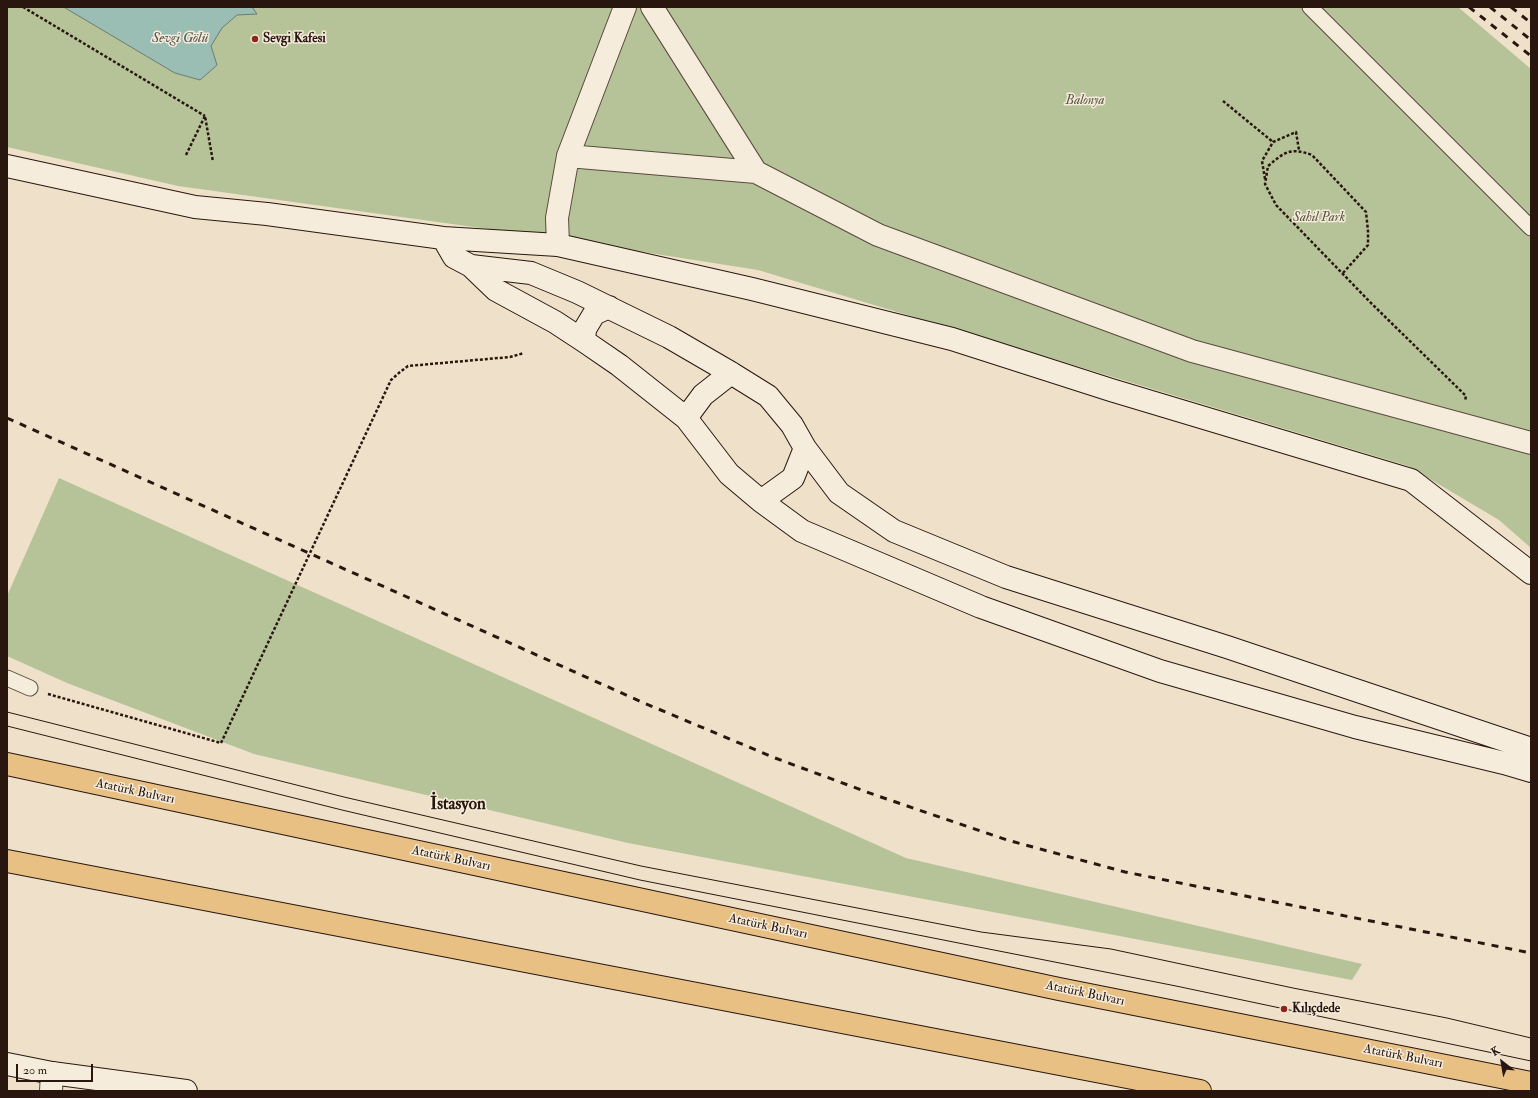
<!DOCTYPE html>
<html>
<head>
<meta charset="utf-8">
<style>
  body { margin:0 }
  #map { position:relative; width:1538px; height:1098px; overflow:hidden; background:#efe1c9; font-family:"IM FELL Double Pica",serif }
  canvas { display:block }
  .frame { position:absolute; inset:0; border:8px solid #29170f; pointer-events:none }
  .north { position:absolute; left:1482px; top:1042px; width:40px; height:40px; -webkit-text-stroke:3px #f5ecdc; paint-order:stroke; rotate:329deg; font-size:11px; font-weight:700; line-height:16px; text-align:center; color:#29170f }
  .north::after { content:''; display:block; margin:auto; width:14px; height:18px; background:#29170f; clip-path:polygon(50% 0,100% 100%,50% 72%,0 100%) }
  .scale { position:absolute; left:16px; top:1064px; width:77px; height:18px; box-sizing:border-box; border:2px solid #29170f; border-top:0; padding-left:5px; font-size:12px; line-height:14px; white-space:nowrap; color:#29170f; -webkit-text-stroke:3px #f5ecdc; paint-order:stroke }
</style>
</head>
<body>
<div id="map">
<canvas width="1538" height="1098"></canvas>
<div class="frame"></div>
<div class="north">K</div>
<div class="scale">20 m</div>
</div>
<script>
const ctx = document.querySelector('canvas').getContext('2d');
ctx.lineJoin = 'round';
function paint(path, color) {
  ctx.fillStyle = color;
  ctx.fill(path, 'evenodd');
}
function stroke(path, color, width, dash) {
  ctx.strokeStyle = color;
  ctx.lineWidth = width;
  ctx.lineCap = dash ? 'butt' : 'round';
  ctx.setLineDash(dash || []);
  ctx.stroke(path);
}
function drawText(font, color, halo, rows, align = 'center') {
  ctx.font = font + ' "IM FELL Double Pica",serif';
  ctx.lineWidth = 3;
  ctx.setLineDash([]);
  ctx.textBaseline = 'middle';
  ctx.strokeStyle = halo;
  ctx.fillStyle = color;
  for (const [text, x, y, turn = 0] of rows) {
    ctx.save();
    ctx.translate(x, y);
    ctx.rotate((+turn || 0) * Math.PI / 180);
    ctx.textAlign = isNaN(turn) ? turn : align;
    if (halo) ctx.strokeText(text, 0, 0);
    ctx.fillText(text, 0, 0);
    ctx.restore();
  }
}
paint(new Path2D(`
  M7,7h1451l73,62v479l-32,-28 -91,-54 -650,-196 -198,-31 -382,-53 -171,-39z
  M59,478l847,380 456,106 -10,16 -724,-137 -374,-89 -187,-71 -60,-27v-60z`), '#b6c399');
const water = new Path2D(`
  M64,7h188l5,7 -20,1 -15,13 -11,18 6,19 -17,15 -25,-7z`);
paint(water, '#9abeb4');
stroke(water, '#6d7b72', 1);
const lane = new Path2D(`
  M1310,7l221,221
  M7,678l23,10`);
const street = new Path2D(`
  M652,7l104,165 122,63 314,116 339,92
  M568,156l188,16
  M558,245l-1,-27 11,-62 57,-149
  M51,1091l1,-18`);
const secondary = new Path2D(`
  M7,166l188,41 72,7 176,24 11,19 17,9 25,24 59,32 29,19 35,24 67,53 43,56 32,27 41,30 179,76 179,64 195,56 149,36 27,8
  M443,238l115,7 194,44 200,50 159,51 300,90 120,93
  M471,266l60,7 46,19 92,45 62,36 37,23 24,29 13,23 34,45 55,38 112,46 221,70 304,102
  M584,341l1,-12 9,-15 15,-7
  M686,418l17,-23 28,-22
  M761,501l32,-23 12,-30
  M7,1064l45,9 134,18`);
const primary = new Path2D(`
  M7,764l1052,225 472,94
  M7,861l1193,230`);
stroke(lane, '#5a4a3e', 17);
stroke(street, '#5a4a3e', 24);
stroke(secondary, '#29170f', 24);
stroke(primary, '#29170f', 24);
stroke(new Path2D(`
  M23,7l182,109
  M1223,101l50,41
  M186,155l19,-39 8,46
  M1265,179l-3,-18 11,-19 23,-10 3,18
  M1343,273l25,-28v-14l-2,-19 -54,-57c-22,-8 -27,-3 -44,11l-3,18 11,21 95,98 95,93 -1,5
  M48,694l173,49`), '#29170f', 2.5, [3, 2]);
stroke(lane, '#f5ecdc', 15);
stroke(street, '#f5ecdc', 22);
stroke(secondary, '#f5ecdc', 22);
stroke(primary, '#e8c084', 22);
stroke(new Path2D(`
  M7,712l337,85 297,69 340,66 130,17 182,39 154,30 84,20
  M7,726l335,84 298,70 536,106 355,75`), '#29170f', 1);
stroke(new Path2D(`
  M1469,7l62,49
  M1490,7l41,33
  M1511,7l20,16
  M7,418l637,285 131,55 100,37 132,45 118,32 406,81`), '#29170f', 3, [7, 7]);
stroke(new Path2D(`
  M221,743l170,-363 9,-8 8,-6 102,-9 14,-4`), '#29170f', 2.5, [3, 2]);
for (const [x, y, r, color] of [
  [255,39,4,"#8f2418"],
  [1284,1009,4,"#8f2418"]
]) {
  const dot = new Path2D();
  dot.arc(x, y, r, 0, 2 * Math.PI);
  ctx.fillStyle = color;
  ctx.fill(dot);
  stroke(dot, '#f5ecdc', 1.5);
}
drawText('bold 13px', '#29170f', '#f5ecdc', [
  ["Sevgi Kafesi",263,39],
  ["Kılıçdede",1292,1009]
], 'left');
drawText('italic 13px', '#5a533f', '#f5ecdc', [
  ["Balonya",1085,101],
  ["Sahil Park",1319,218]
]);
drawText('13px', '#29170f', '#f5ecdc', [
  ["Atatürk Bulvarı",135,792,12],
  ["Atatürk Bulvarı",451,859,12],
  ["Atatürk Bulvarı",768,927,12],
  ["Atatürk Bulvarı",1085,994,12],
  ["Atatürk Bulvarı",1403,1057,11]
]);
drawText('italic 14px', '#515149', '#f5ecdc', [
  ["Sevgi Gölü",180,39]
]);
drawText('bold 17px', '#29170f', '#f5ecdc', [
  ["İstasyon",458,805]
]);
</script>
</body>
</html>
